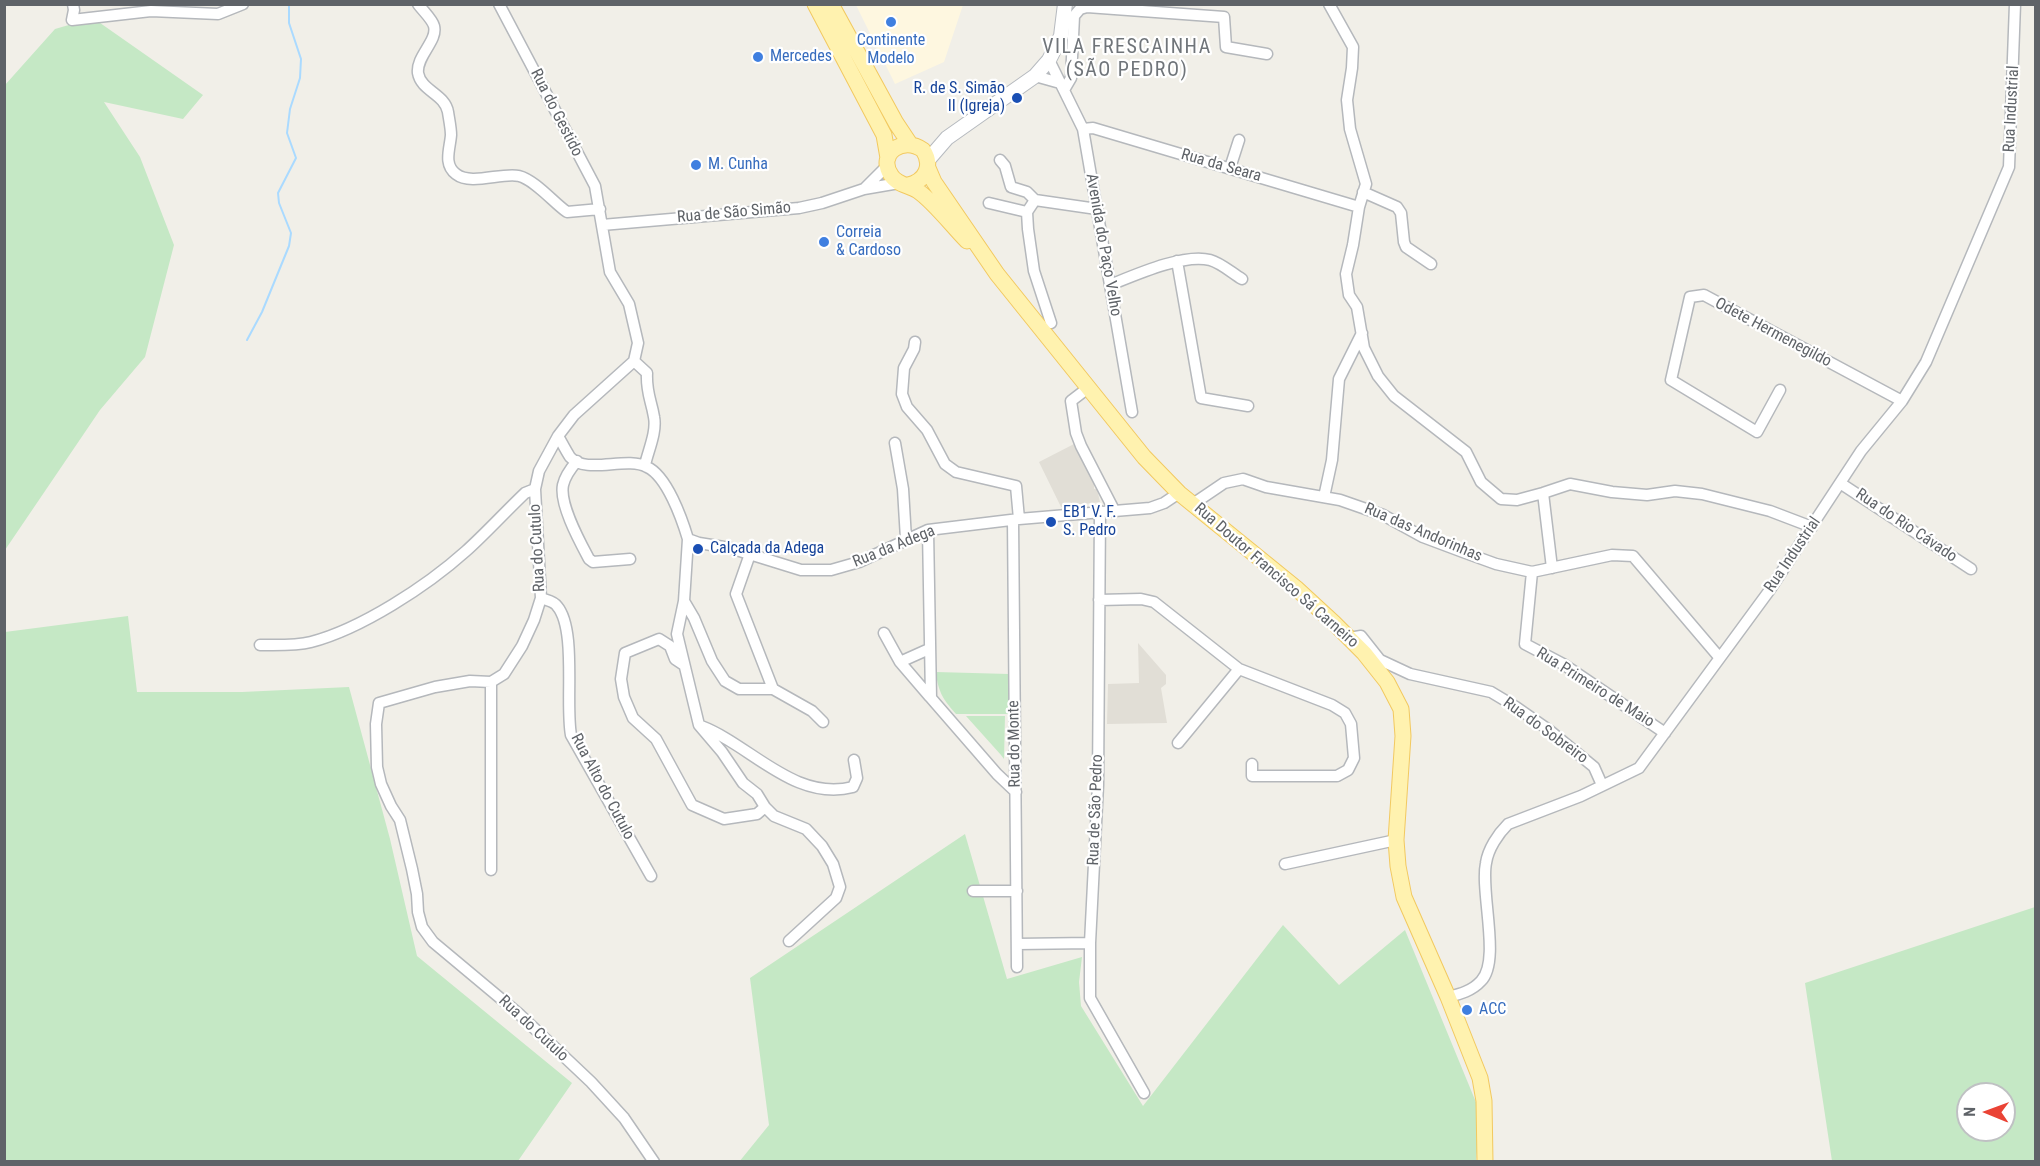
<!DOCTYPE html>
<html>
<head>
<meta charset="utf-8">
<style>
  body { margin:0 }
  #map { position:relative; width:2040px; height:1166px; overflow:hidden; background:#f1efe8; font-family:"Roboto Condensed",sans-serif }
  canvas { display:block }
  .frame { position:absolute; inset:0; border:6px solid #5f6368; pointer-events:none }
  .north { position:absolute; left:1956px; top:1082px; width:60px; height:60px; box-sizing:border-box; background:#fff; border:2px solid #bfc1c3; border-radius:50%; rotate:271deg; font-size:16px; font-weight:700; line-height:24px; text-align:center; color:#5f6368 }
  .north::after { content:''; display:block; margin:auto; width:21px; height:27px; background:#ea4335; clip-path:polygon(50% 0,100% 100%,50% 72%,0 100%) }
</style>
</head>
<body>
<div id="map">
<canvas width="2040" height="1166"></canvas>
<div class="frame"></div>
<div class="north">N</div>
</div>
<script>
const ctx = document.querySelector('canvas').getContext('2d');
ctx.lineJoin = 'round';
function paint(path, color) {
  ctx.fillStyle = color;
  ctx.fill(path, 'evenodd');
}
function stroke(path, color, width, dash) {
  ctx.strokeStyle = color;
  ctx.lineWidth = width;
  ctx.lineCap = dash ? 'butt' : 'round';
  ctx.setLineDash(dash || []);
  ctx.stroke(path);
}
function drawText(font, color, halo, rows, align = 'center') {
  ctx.font = font + ' "Roboto Condensed",sans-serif';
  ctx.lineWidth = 4.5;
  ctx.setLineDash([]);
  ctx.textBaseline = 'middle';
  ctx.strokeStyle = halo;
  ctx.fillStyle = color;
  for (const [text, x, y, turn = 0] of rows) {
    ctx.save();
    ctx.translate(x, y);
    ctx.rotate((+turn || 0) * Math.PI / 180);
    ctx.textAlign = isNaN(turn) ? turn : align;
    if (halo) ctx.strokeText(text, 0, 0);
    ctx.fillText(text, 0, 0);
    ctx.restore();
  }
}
paint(new Path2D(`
  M856,5h107l-19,57 -49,22z`), '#fef7e0');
paint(new Path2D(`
  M1074,444l20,39v6h3l3,13 -39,5 -22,-45z
  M1138,643l28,32v9l-5,4 6,35 -60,1 1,-40 31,-1z`), '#e1ded6');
paint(new Path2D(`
  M93,18l110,77 -20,24 -79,-17 36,55 34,88 -29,112 -45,53 -95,140v-465l50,-56z
  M128,616l9,76h105l107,-5 41,152 27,117 155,127 -54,78h-513v-529z
  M936,672l73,2v40h-53c-13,-15 -18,-22 -20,-42z
  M966,716h39l-1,43 -3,-4z
  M965,834l42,145 75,-22 -3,25 2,24 62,100 140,-181 56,60 66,-55 75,182 -4,49 -737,1 30,-37 -19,-147z
  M2035,907v254h-203l-27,-178zM1968,1094h36v36h-36z`), '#c5e8c5');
stroke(new Path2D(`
  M247,340l15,-28 27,-66 2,-13 -12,-30 -1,-10 18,-35 -9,-25 3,-24 10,-31 1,-19 -12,-36v-19`), '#aadaff', 2);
const minor = new Path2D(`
  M73,4l1,6 -2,10 79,-9 67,3 25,-10
  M418,4c5,7 14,15 16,22 4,15 -18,30 -16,47 3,18 27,21 30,39 1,7 3,16 3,23 -1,14 -8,29 5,39 15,12 46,-2 63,2 16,4 35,27 48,36l33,-3
  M499,4l96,182 15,86 19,32 9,39 -4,18 -60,54 -16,21 -19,35 -4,18 6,109 -7,22 -12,26 -18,28 -13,8 -21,-1 -35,6 -56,16 -3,21 1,43 4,17 10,22 9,14 12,49 5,25 1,18 4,15 11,15 85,71 73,69 33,36 30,44
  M1329,4l24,43 -1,21 -5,32 3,29 16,55 -7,23 -6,38 -7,29 3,21 8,12 7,41 14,28 16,20 72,56 15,30 20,17 16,1 26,-7 27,-9 42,8 35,3 28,-4 27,3 68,17 42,16
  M1049,60l34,69 49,283
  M1035,76l25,7
  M1064,90l7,-12 3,-62 6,-7 7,-2 137,10 2,30 41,7
  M1083,129l10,-1 266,79
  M1000,160l5,6 6,21 16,5 8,8 62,9
  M1230,168l9,-28
  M864,189l23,-23
  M1363,192l34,15 4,6 3,29 2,5 25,17
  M1035,200l-8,12 1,17 6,42 17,52
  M989,203l38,9
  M602,225l197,-17 23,-5 42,-14 35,-6
  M1177,261l24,137 47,8
  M1110,285c25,-10 74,-32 100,-25 11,3 22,13 32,19
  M915,342l-1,7 -10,19 -2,26 5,13 20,23 18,34 11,8 60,14 3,33
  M634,361l13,12c-1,20 4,26 7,44 3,15 -6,34 -9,48
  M1088,388l-17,13 5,32 5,13 33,64
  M1780,390l-23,42 -86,-52 19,-83 14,-2 198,106
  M558,436c4,7 8,15 12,21 16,18 56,-1 77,10 20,9 35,52 41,72l11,4 31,5 71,22h30l28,-8 69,-32 91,-11 131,-11 14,-5 15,-10
  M895,443l8,46 3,50
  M577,461c-6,7 -12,15 -14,24 -4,19 17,57 26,74l4,3 37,-3
  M1840,483l131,86
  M1543,493l9,75
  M1324,497l8,-37 7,-81 23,-46
  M1193,504l31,-21 19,-4 23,8 74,13 43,15 40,22 40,15 33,12 36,8 80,-17 21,1 86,101
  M1100,511l-2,274 -8,158v55l54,95
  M1013,520l4,447
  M928,530l3,168 66,76 19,18
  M688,539l-4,62 -7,33 22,91 23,27 21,31 14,11 8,13 9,9 32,13 16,17 11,18 7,23 -4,11 -47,43
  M750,554l-14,40 37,95
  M1532,572l-7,72 38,20 102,69
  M541,598c5,2 13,3 16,8 20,23 8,98 14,129l80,141
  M1099,600l42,-1 13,3 85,67 93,36 13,8 6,11 3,34 -6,12 -11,6h-85v-12
  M684,601l10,17 18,43 13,20 14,8h34l39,22 11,11
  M884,633l16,29
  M1349,638l12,-2 19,24 30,14 81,18 25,15 33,23 45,37 8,18
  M260,645c16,0 35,1 51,-3 50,-13 116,-56 155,-91 20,-18 39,-39 59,-58l10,-4
  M929,649l-29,13 30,35
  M684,665l-9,-6 -5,-13 -11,-7 -34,14 -4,26 3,18 9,21 23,21 36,66 32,14 33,-5 8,-7
  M491,682v188
  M701,726c50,19 93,76 152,61l4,-9 -3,-18
  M1178,743l61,-74
  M1285,864l111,-24
  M973,891h44
  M1017,944l73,-1
  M1448,997c12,-3 24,-6 33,-16 20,-20 -1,-89 5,-118 2,-14 12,-29 22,-39l73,-28 58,-28 130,-177 92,-140 41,-50 24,-39 83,-195 6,-163`);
const secondary = new Path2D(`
  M928,160l19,-22 88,-62 14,-16 12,-24 4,-32`);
const primary = new Path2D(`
  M815,4l69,131 4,23
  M831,4l65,119 14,21
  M928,168l6,14 63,92 147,183 35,36 117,95 38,35 30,30 23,29 14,27 2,27 -7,104 2,26 6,31 44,100 32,81 4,23 1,61
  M908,185c18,-4 25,-20 15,-35 -20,-15 -46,4 -32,25 6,10 18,10 27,16 16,11 35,36 49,50`);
stroke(minor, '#b5b8bc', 13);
stroke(secondary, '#b6babf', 16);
stroke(primary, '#f2c960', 17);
stroke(minor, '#fff', 10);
stroke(secondary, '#fff', 14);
stroke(primary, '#fff2af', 15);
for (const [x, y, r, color] of [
  [891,22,6,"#3f7fe0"],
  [758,57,6,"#3f7fe0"],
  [1017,98,6,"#1a4fb4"],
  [696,165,6,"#3f7fe0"],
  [824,242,6,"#3f7fe0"],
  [1051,522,6,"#1a4fb4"],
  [698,549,6,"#1a4fb4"],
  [1467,1010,6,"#3f7fe0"]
]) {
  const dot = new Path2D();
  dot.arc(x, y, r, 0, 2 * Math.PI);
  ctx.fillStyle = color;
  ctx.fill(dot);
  stroke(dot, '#fff', 2);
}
drawText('16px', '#366cbe', '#fff', [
  ["Continente",891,41,"center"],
  ["Modelo",891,59,"center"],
  ["Mercedes",770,57],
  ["M. Cunha",708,165],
  ["Correia",836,233],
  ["& Cardoso",836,251],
  ["ACC",1479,1010]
], 'left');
drawText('16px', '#164399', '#fff', [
  ["R. de S. Simão",1005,89,"right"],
  ["II (Igreja)",1005,107,"right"],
  ["EB1 V. F.",1063,513],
  ["S. Pedro",1063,531],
  ["Calçada da Adega",710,549]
], 'left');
drawText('16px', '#5f6368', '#fff', [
  ["Rua Industrial",2012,109,-87],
  ["Rua do Gestido",556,113,63],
  ["Rua da Seara",1221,166,16],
  ["Rua de São Simão",734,213,-5],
  ["Avenida do Paço Velho",1103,245,80],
  ["Odete Hermenegildo",1773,333,28],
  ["Rua do Rio Cávado",1906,526,34],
  ["Rua das Andorinhas",1423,533,23],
  ["Rua da Adega",894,547,-22],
  ["Rua do Cutulo",538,548,-93],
  ["Rua Industrial",1793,555,-56],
  ["Rua Doutor Francisco Sá Carneiro",1276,576,41],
  ["Rua Primeiro de Maio",1595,688,32],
  ["Rua do Sobreiro",1545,731,36],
  ["Rua do Monte",1015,744,-91],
  ["Rua Alto do Cutulo",602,787,62],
  ["Rua de São Pedro",1096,810,-88],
  ["Rua do Cutulo",533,1029,43]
]);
ctx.letterSpacing = '1.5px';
drawText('20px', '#70757a', '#fff', [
  ["VILA FRESCAINHA",1127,48],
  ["(SÃO PEDRO)",1127,71]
]);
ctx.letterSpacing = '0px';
</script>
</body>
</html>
